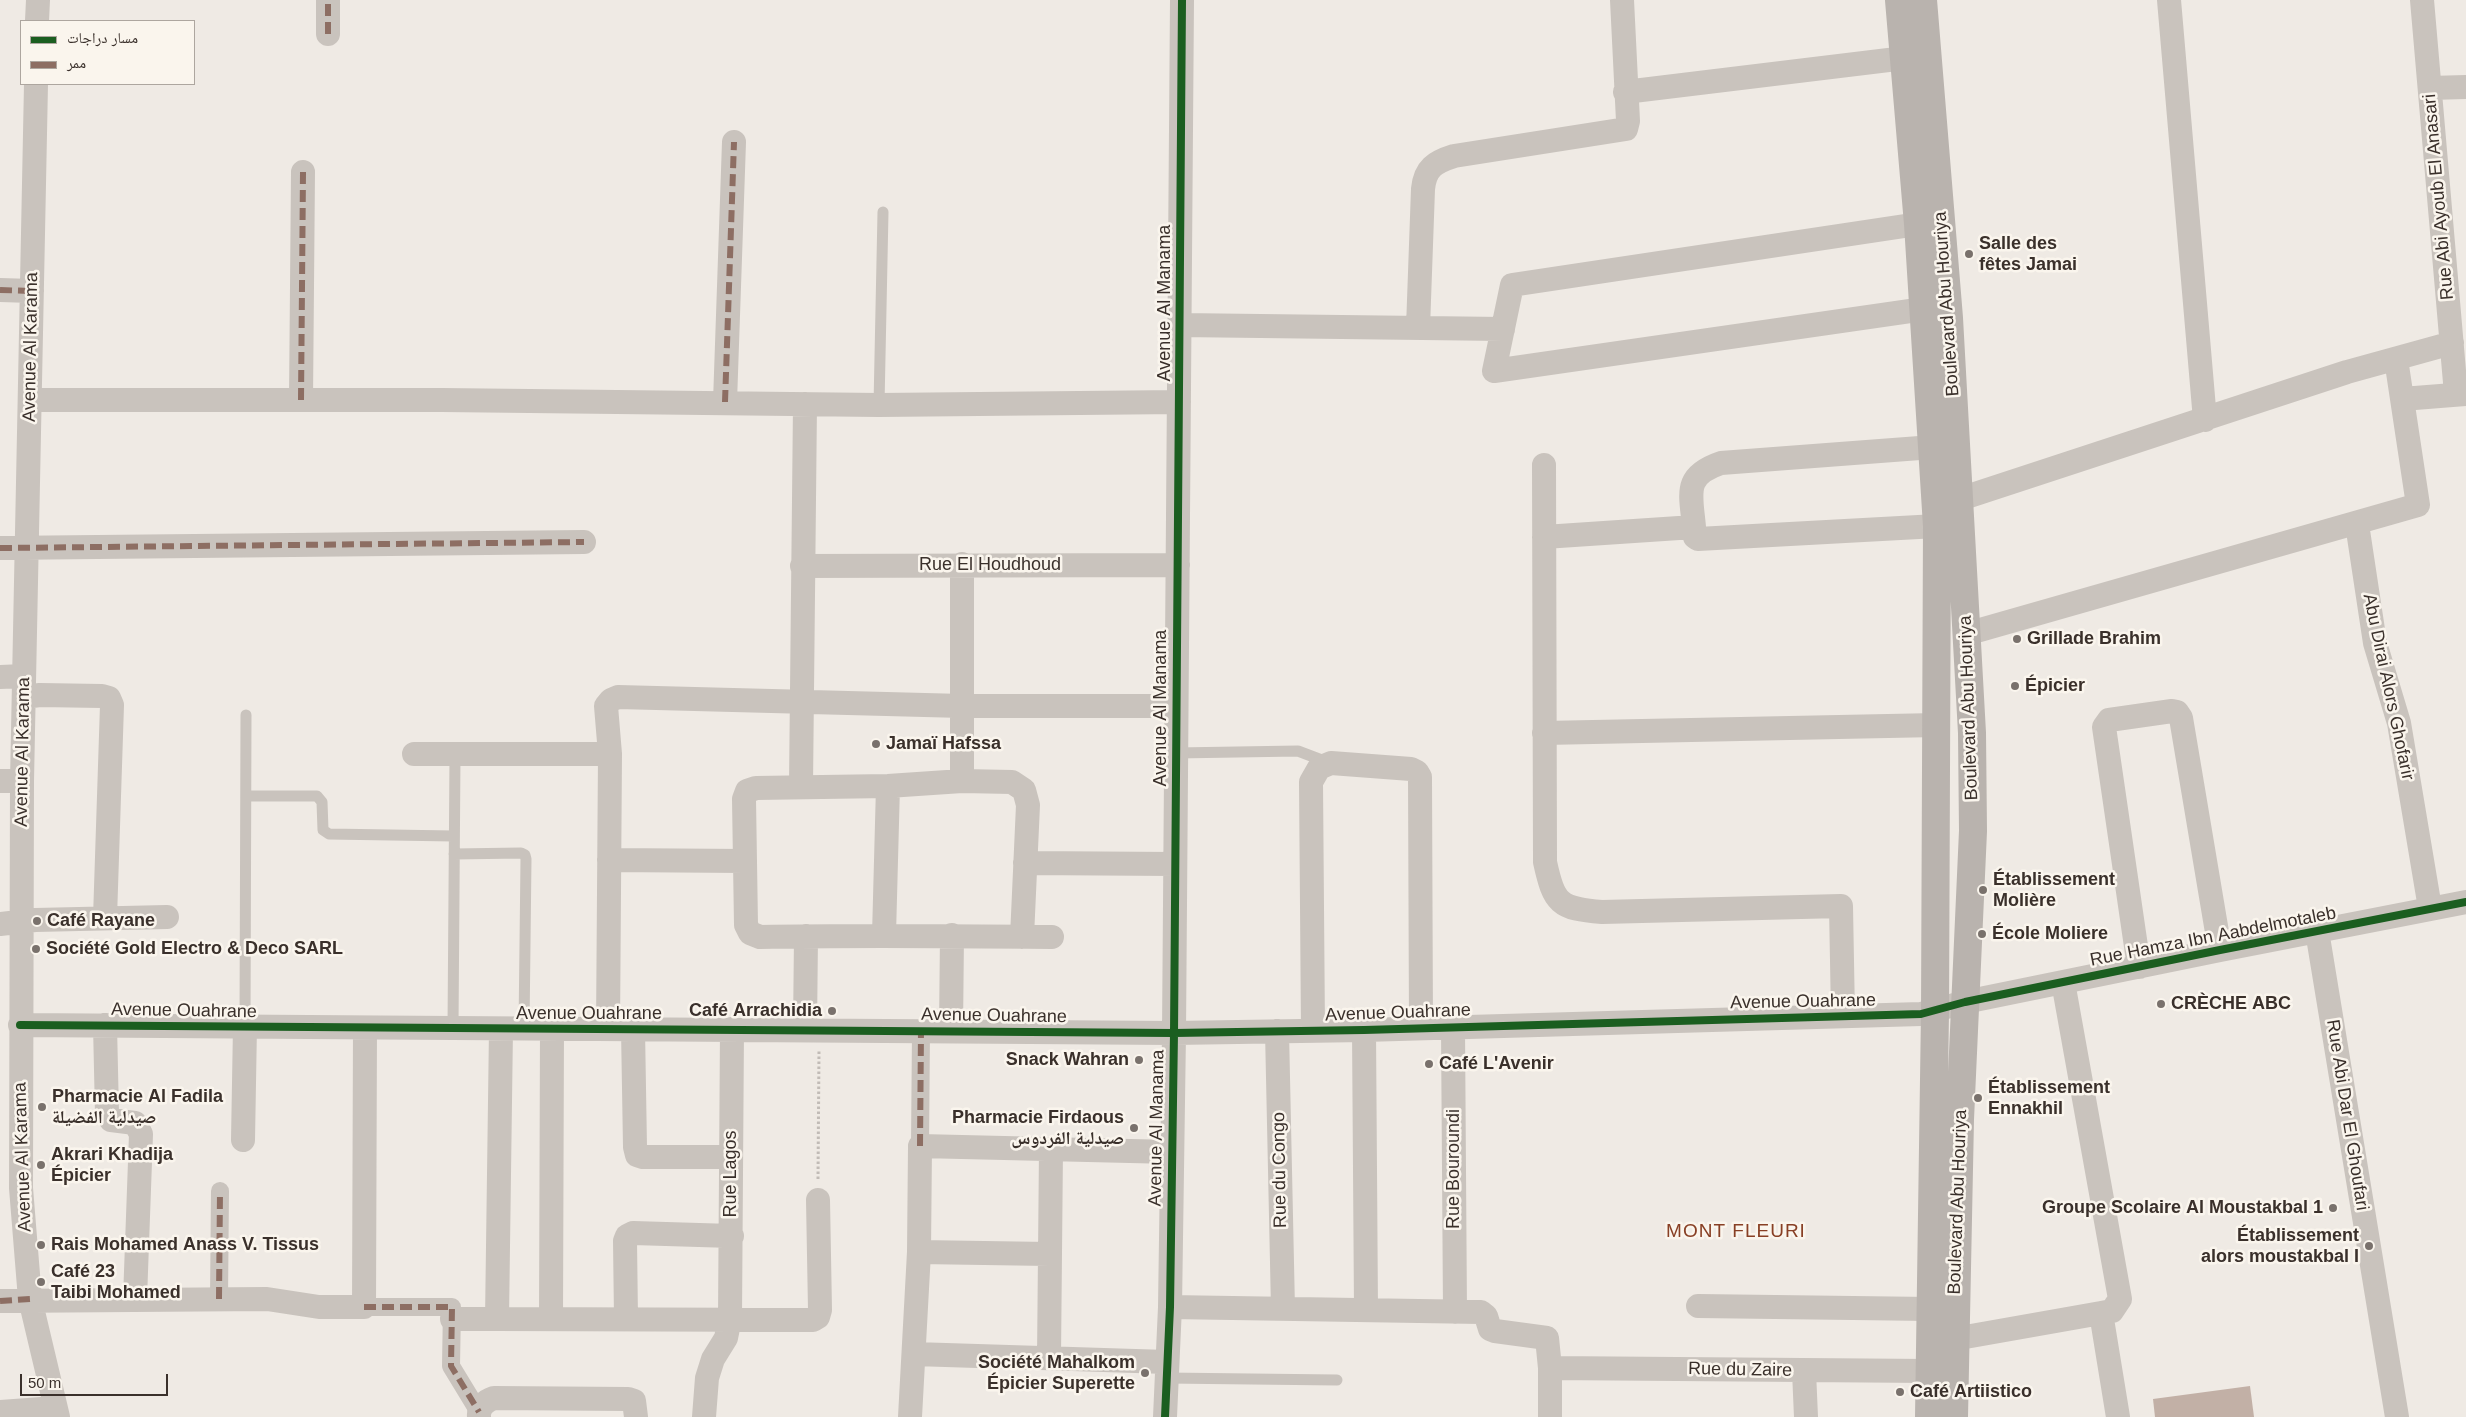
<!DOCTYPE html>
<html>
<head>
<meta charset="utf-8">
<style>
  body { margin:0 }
  #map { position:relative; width:2466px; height:1417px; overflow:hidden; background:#efeae4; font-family:Arial,"Noto Naskh Arabic",sans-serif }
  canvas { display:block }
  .legend { position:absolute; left:20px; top:20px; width:175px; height:65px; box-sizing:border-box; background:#faf5ed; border:1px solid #ada69f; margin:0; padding:6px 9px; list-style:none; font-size:15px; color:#3a302b }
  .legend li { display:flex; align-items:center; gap:10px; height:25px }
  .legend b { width:25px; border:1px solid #ada69f }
  .scale { position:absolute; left:20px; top:1374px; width:148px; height:22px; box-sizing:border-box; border:2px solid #3a302b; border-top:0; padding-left:6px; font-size:15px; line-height:18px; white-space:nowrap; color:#3a302b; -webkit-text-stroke:4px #faf5ed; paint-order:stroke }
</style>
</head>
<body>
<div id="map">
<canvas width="2466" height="1417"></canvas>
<ul class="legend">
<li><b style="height:6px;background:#1b5e20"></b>مسار دراجات</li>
<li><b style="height:6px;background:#8d6e63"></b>ممر</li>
</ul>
<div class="scale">50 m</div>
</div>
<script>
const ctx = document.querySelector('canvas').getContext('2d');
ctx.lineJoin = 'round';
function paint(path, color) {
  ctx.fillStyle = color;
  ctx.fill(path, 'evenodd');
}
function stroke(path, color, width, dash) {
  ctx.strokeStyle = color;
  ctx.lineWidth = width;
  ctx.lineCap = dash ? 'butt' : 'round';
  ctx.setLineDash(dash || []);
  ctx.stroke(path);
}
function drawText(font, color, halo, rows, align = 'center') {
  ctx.font = font + ' Arial,"Noto Naskh Arabic",sans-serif';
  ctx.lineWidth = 5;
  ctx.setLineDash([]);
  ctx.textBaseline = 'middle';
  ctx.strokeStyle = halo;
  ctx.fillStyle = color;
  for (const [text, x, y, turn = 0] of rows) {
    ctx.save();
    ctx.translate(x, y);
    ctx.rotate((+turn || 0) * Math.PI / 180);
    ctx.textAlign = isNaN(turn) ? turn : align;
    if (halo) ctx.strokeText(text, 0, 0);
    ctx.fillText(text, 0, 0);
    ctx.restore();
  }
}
paint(new Path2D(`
  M2250,1386l4,31h-99l-2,-18z`), '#c2b0a6');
stroke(new Path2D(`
  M818,1179l1,-129`), '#c1bbb6', 3, [2.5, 2.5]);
stroke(new Path2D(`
  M879,405l4,-193
  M1176,753l122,-2 29,11
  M246,796h71l5,6 1,28 6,4 124,2
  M454,854l67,-1 4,2 1,4 -2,169
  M245,1026l1,-311
  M453,1028l2,-273
  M1166,1378l171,2`), '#c9c3bd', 11);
stroke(new Path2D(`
  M920,1146l1,-116
  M219,1299l1,-108
  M364,1307h88l-1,59 28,46`), '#c9c3bd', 18);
stroke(new Path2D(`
  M2169,0l36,420
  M2422,0l34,394
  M37,21l1,-21
  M328,34v-34
  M36,84l-14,697 -1,407 9,111 28,118
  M2430,88l36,-1
  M1625,92l280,-34
  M1918,224l-406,61 -18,86 430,-62
  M0,290l32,1
  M1180,325l323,4
  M1418,328l5,-139c2,-21 12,-27 31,-33l172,-27 2,-8 -6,-121
  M2402,399l64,-5
  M31,400h411l437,5 300,-3
  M301,400l2,-228
  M725,402l9,-260
  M1544,465l1,397c9,41 14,47 57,50l239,-6 2,110
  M1960,499l387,-127 105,-29
  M2357,524l18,119 24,80 31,185
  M1694,527c-3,-34 -11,-51 27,-64l212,-16
  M1544,537l150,-10 1,10 3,2 239,-13
  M0,548l584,-6
  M962,564v217
  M802,566l376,-1
  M1966,634l452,-129 -22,-146
  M0,677l24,-1
  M24,697l16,-2 62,1 7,2 3,7 -7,213
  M1544,733l393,-8
  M414,754h196
  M0,781h22
  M801,786l4,-382
  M609,860l136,1
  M1025,863l150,1
  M0,924l35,-4 132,-3
  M2317,931l80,486
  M884,935l4,-149
  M1022,937l6,-132 -4,-15 -12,-8 -50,-1 -74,5 -132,2 -9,3 -3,8 2,126 4,8 10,4c97,-2 194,-1 292,0
  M2139,967l-35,-240 5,-7 63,-9 5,1 4,6 39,232
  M2063,982l57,317 -8,12 -11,2 17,104
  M20,1025l1154,8 190,-3 557,-16 44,-12 255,-52 246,-48
  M105,1025l2,89 4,6 24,3 6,11 -6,165
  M1453,1027l2,285
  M501,1029l-4,290 316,1 5,-3 2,-7 -2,-110
  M608,1029l2,-275 -4,-48 5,-6 7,-3 345,9h212
  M633,1029l2,118 2,8 6,2h88
  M805,1029l1,-93
  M951,1030l1,-95
  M1364,1030l2,280
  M1277,1031l6,278
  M1313,1031l-2,-249 8,-14 12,-5 80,6 6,3 3,5 1,251
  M243,1140l2,-114
  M919,1252l130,2
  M0,1301l267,-2 52,8h45l1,-279
  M1698,1306l232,3
  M1170,1307l311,5 5,4 4,13 5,2 52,7 3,30v49
  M626,1318l-1,-77 2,-5 6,-3 99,3
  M452,1319h45
  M551,1319l1,-291
  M1954,1339l147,-26
  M914,1354l253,8
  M1049,1358l2,-209
  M1550,1368l379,3
  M1804,1371l2,46
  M0,1412l55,-4
  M479,1417c-1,-10 6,-16 15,-19l134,1 6,2 2,16
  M704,1417l3,-39 6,-19 13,-21 4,-20 2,-289
  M910,1417l9,-165 1,-106 252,6
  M1165,1417l5,-110 4,-274 8,-1033`), '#c9c3bd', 24);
stroke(new Path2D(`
  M1899,0l19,224 19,302 -2,486 -6,405
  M1923,0l26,318 23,415 1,98 -13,288 -6,298`), '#b9b3ae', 28);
stroke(new Path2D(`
  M328,34v-34
  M0,290l32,1
  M301,400l2,-228
  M725,402l9,-260
  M0,548l584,-6
  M920,1146l1,-116
  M219,1299l1,-108
  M0,1301l30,-2
  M364,1307h88l-1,59 28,46`), '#8d6e63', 6, [12, 6]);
stroke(new Path2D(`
  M20,1025l1154,8 190,-3 557,-16 44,-12 255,-52 246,-48
  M1165,1417l5,-110 4,-274 8,-1033`), '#1b5e20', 8);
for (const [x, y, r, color] of [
  [1969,254,5,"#79716c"],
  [2017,639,5,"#79716c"],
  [2015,686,5,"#79716c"],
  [876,744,5,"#79716c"],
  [1983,890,5,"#79716c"],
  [37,921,5,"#79716c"],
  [1982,934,5,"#79716c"],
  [36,949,5,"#79716c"],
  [2161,1004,5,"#79716c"],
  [832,1011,5,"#79716c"],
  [1139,1060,5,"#79716c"],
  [1429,1064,5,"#79716c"],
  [1978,1098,5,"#79716c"],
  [42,1107,5,"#79716c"],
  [1134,1128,5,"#79716c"],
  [41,1165,5,"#79716c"],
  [2333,1208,5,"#79716c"],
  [41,1245,5,"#79716c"],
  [2369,1246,5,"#79716c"],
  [41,1282,5,"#79716c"],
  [1145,1373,5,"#79716c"],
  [1900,1392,5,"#79716c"]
]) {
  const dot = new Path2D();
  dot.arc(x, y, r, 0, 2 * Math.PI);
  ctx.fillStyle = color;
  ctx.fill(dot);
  stroke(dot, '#faf5ed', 2);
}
drawText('18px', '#3a302b', '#faf5ed', [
  ["Rue Abi Ayoub El Anasari",2439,197,-95],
  ["Avenue Al Manama",1165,303,-90],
  ["Boulevard Abu Houriya",1947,304,-94],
  ["Avenue Al Karama",31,347,-89],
  ["Rue El Houdhoud",990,565],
  ["Abu Dirai Alors Ghofarir",2388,687,78],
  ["Avenue Al Manama",1161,708,-90],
  ["Boulevard Abu Houriya",1969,708,-92],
  ["Avenue Al Karama",23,752,-89],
  ["Rue Hamza Ibn Aabdelmotaleb",2213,937,-11],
  ["Avenue Ouahrane",1803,1002,-1],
  ["Avenue Ouahrane",184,1011,1],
  ["Avenue Ouahrane",1398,1013,-2],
  ["Avenue Ouahrane",589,1014],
  ["Avenue Ouahrane",994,1016,1],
  ["Rue Abi Dar El Ghoufari",2347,1115,81],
  ["Avenue Al Manama",1157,1128,-89],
  ["Avenue Al Karama",23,1157,-92],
  ["Rue Bouroundi",1454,1169,-90],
  ["Rue du Congo",1280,1170,-91],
  ["Rue Lagos",731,1174,-90],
  ["Boulevard Abu Houriya",1958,1202,-88],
  ["Rue du Zaire",1740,1370,1]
]);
drawText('bold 18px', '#3a302b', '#faf5ed', [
  ["Salle des",1979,244],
  ["fêtes Jamai",1979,265],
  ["Grillade Brahim",2027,639],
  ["Épicier",2025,686],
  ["Jamaï Hafssa",886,744],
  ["Établissement",1993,880],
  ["Molière",1993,901],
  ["Café Rayane",47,921],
  ["École Moliere",1992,934],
  ["Société Gold Electro & Deco SARL",46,949],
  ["CRÈCHE ABC",2171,1004],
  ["Café Arrachidia",822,1011,"right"],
  ["Snack Wahran",1129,1060,"right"],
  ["Café L'Avenir",1439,1064],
  ["Établissement",1988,1088],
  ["Ennakhil",1988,1109],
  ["Pharmacie Al Fadila",52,1097],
  ["صيدلية الفضيلة",52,1118],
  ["Pharmacie Firdaous",1124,1118,"right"],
  ["صيدلية الفردوس",1124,1139,"right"],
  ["Akrari Khadija",51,1155],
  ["Épicier",51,1176],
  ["Groupe Scolaire Al Moustakbal 1",2323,1208,"right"],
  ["Établissement",2359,1236,"right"],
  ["alors moustakbal I",2359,1257,"right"],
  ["Rais Mohamed Anass V. Tissus",51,1245],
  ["Café 23",51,1272],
  ["Taibi Mohamed",51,1293],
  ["Société Mahalkom",1135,1363,"right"],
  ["Épicier Superette",1135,1384,"right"],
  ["Café Artiistico",1910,1392]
], 'left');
ctx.letterSpacing = '1px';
drawText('19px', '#884025', '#faf5ed', [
  ["MONT FLEURI",1736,1232]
]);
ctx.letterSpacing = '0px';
</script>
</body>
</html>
